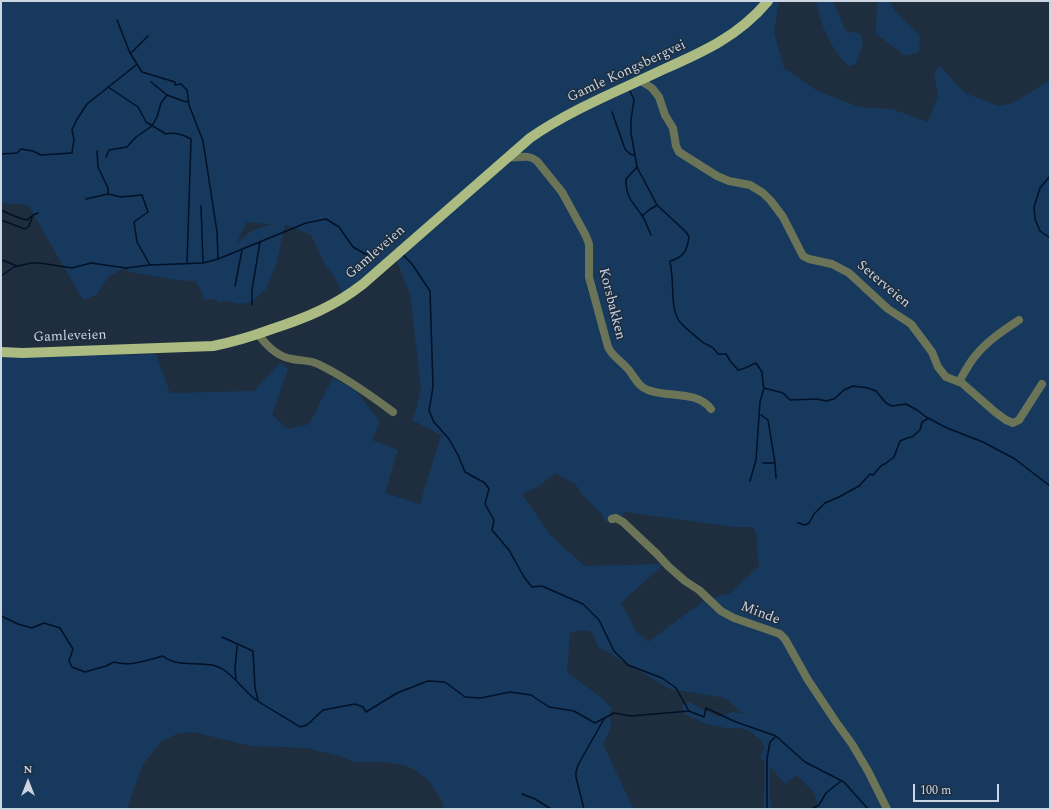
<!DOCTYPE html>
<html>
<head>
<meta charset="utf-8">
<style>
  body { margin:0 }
  #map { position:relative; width:1051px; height:810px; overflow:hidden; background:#1e2e3f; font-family:Spectral,serif }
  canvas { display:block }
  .frame { position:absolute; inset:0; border:2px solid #ccd5e1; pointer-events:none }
  .north { position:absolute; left:8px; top:762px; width:40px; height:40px; -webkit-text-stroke:3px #1e2e3f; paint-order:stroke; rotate:0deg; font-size:11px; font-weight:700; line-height:16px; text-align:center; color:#ccd5e1 }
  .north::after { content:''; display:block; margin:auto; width:14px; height:18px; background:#ccd5e1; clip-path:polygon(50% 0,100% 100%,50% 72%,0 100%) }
  .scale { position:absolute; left:913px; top:784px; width:86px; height:18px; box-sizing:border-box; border:2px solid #ccd5e1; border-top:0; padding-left:5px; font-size:12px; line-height:14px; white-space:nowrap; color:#ccd5e1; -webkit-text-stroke:3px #1e2e3f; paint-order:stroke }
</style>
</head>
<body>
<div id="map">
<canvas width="1051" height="810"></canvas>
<div class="frame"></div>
<div class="north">N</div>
<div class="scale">100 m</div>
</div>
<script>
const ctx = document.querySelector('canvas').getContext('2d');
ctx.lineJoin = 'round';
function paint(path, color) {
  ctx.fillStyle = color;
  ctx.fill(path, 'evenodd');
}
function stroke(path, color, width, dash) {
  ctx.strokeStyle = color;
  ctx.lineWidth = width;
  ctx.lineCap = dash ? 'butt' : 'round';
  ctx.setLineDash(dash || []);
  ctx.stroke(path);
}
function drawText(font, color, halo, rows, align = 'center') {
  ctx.font = font + ' Spectral,serif';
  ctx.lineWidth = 3;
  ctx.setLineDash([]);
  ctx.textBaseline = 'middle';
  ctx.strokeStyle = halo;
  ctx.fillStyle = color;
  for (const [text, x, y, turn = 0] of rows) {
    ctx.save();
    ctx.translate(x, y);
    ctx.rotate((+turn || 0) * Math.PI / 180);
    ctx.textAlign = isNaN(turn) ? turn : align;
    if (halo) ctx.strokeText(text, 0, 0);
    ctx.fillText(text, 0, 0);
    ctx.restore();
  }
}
paint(new Path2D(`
  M1,1h778l-5,31 10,36 32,22 43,17 33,2 36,13 10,-27 -4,-22 6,-7 25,27 33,13 15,-3 37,-23v729h-232l-3,-15 -18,-19 -12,9 -15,-17c1,14 -2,28 2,42h-9l2,-47 -5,-5 4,-8 -2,-8 -12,-10 -10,-3h-14l-20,-4 -21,-10 -3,-9 7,-3 29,15 15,-5 10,2 -18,-16 -55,-9 -72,-42 -6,-15 -11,-2 -11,3 -3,40 31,22 14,13c-4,8 -1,9 -1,17 -1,7 -5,13 -8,19l29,62 3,3h-191l-2,-7 -12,-20 -15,-12 -11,-5 -20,-3h-29l-16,-6 -33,-8 -55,-2 -58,-14 -14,1 -19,9 -18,24 -15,43h-126v-453l18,1 137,-3 14,39 84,-2 26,-28 8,6 -16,46 16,14 21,-5 24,-46 22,12 25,31 -8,19 26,10 -13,43 35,11 21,-69 -29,-15 5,-13 4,-19 -11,-94 -17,-42 -50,42 -8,-17 -11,-14 -13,-28 -21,-9 -5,-1 -9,40 -9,23 -15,14 -12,2 -15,-3 -6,2 -3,-4 -11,1 -9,-19c-23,0 -45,-6 -67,-9l-2,-5 -18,9 -13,19 -13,5 -55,-95 -27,-2zM247,222l31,3h-9l-18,6 -14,13 4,-11zM555,473l20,11 9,13 18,17 4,8 13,-1 6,-9 109,15h19l5,11 -2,2 3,26 -30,28 -23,5 -58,43 -11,-10 -16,-29 43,-39 -79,2 -34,-30 -29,-42 17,-8z
  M816,1h14l4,2 12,28 15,3 2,9 -7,21 -8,2c-17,-17 -28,-42 -32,-65z
  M877,1h13l4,9 26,26 -1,16 -13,4 -30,-22z`), '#17395d');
stroke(new Path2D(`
  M117,20l13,33 12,19 33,10v3l6,-1 6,6 2,15 14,36 14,91 1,27
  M131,53l17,-17
  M151,82l16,13
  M108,87l30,20 8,15 20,12c8,-2 18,1 25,5l-4,125
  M630,91l4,9 -3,20v13l6,34 20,38 29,27 3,5c-2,14 -5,20 -19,24v2c5,17 -1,45 10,59 5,6 14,13 21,19 7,6 10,2 17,13h8l5,8 7,8c8,-1 12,-5 18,-7l6,9 1,12 1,4 -4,14 -4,58 -6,21
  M612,112l13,37 5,5 4,1
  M97,151l1,16 10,21v6
  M1,154l16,-1 4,-4 12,2 8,4 31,-2 2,-14 -2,-9 4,-9 11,-17 49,-39
  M106,157l3,-7 18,-3 9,-10 16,-11 5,-9 4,-14 6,-8 16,6 5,1
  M637,167l-11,12c0,21 7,22 17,38 3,5 5,12 8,18
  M1050,176l-10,12 -6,19 1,12 5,12 10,7
  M86,199l22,-5 13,3 21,-2 6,17 -14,10 3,20 13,23
  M201,206l2,57
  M1,210c8,4 17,8 26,10l6,-5
  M642,216l7,-6 8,-5
  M1,220l24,9 4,-3 4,-11 5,-2
  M403,255l9,9 18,27 3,96 -4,24 5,11 15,17 9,16 7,17 20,11 4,6 -4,15 9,16 -2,10 17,20 15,27 8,10 10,-1 41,18 16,16 15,31 14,14 34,13 14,10 13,23 15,6 2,-9 30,14 40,14 29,26 39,20 24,27
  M2,260l15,6
  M1,276l13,-9 17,-4h9l32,5 19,-5 35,5 24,-3 53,-2 15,-4 88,-36 20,-4 13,8 14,20 14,8 12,-3
  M235,286l7,-36
  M252,305v-15l8,-48
  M764,388l19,5 7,7 27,-1 9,2 8,-2 10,-9 9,-4 15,2 8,3 10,12 6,3 14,-2 11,6 9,7 21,11 36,14 32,17 35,27
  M761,415l7,5 7,43 1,15
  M763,463h12
  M798,523l7,2 4,-2 5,-9 11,-11 14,-6 20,-11 11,-12 3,1 9,-10 3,-1 9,-7 6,-16 7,-3 5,-1 8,-7 2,-8 7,-4
  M1,616l17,8 14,4 12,-5 16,5 13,21 -4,12 3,6 13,5 21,-6 8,-4c16,5 33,-2 49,-6 17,14 43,2 61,14 12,8 20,21 31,29 14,10 30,18 45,28l7,-2 16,-15 32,-6 8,3 3,5 31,-19 31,-12 17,1 20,15 16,1 29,-6 21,3 18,12 25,4 21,12 19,-10 17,3 58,-5
  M222,637l31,14 2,37 3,12
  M236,680l-1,-11 2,-23
  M522,794l13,5 16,10
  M584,809l-8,-32v-5l2,-7 26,-46
  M767,809v-50l3,-17 6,-6
  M811,809l8,-4 7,-12 15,-12`), '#001128', 1.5);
stroke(new Path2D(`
  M641,81l11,7 7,9 6,18 8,13 3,18 3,6 38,24 12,5 21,4 13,8 8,8 12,16 20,39 6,3 23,5 17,9 39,36 23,15 21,28 6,15 8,10 16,6 33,29 11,8 7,3 6,-3 23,-36
  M509,157c10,2 18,-4 28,4l25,31 24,44 3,8v33l19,70c4,9 13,14 19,21 5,5 8,12 13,17 2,2 5,4 8,5 20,8 49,0 63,19
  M258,334c8,11 20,23 34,25 9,2 18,1 26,5 27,13 51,30 75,48
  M959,382c5,-9 10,-19 17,-27 11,-14 28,-25 43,-35
  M612,519l4,-1 7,4 34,32 11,12 17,15 14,9 22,21 13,7 46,16 5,5 23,41 28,42 16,22 16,27 19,38`), '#6c7458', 8);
stroke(new Path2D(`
  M1,352l22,1 190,-7c20,-4 40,-10 59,-17 34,-11 63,-23 91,-45l167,-146c40,-28 88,-47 132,-68 41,-18 77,-34 106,-69`), '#abbb81', 10);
drawText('14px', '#ccd5e1', '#1e2e3f', [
  ["Gamle Kongsbergvei",627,72,-25],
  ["Gamleveien",376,253,-41],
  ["Seterveien",883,285,40],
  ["Korsbakken",611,304,76],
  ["Gamleveien",70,337,-2],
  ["Minde",760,614,21]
]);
</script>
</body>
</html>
